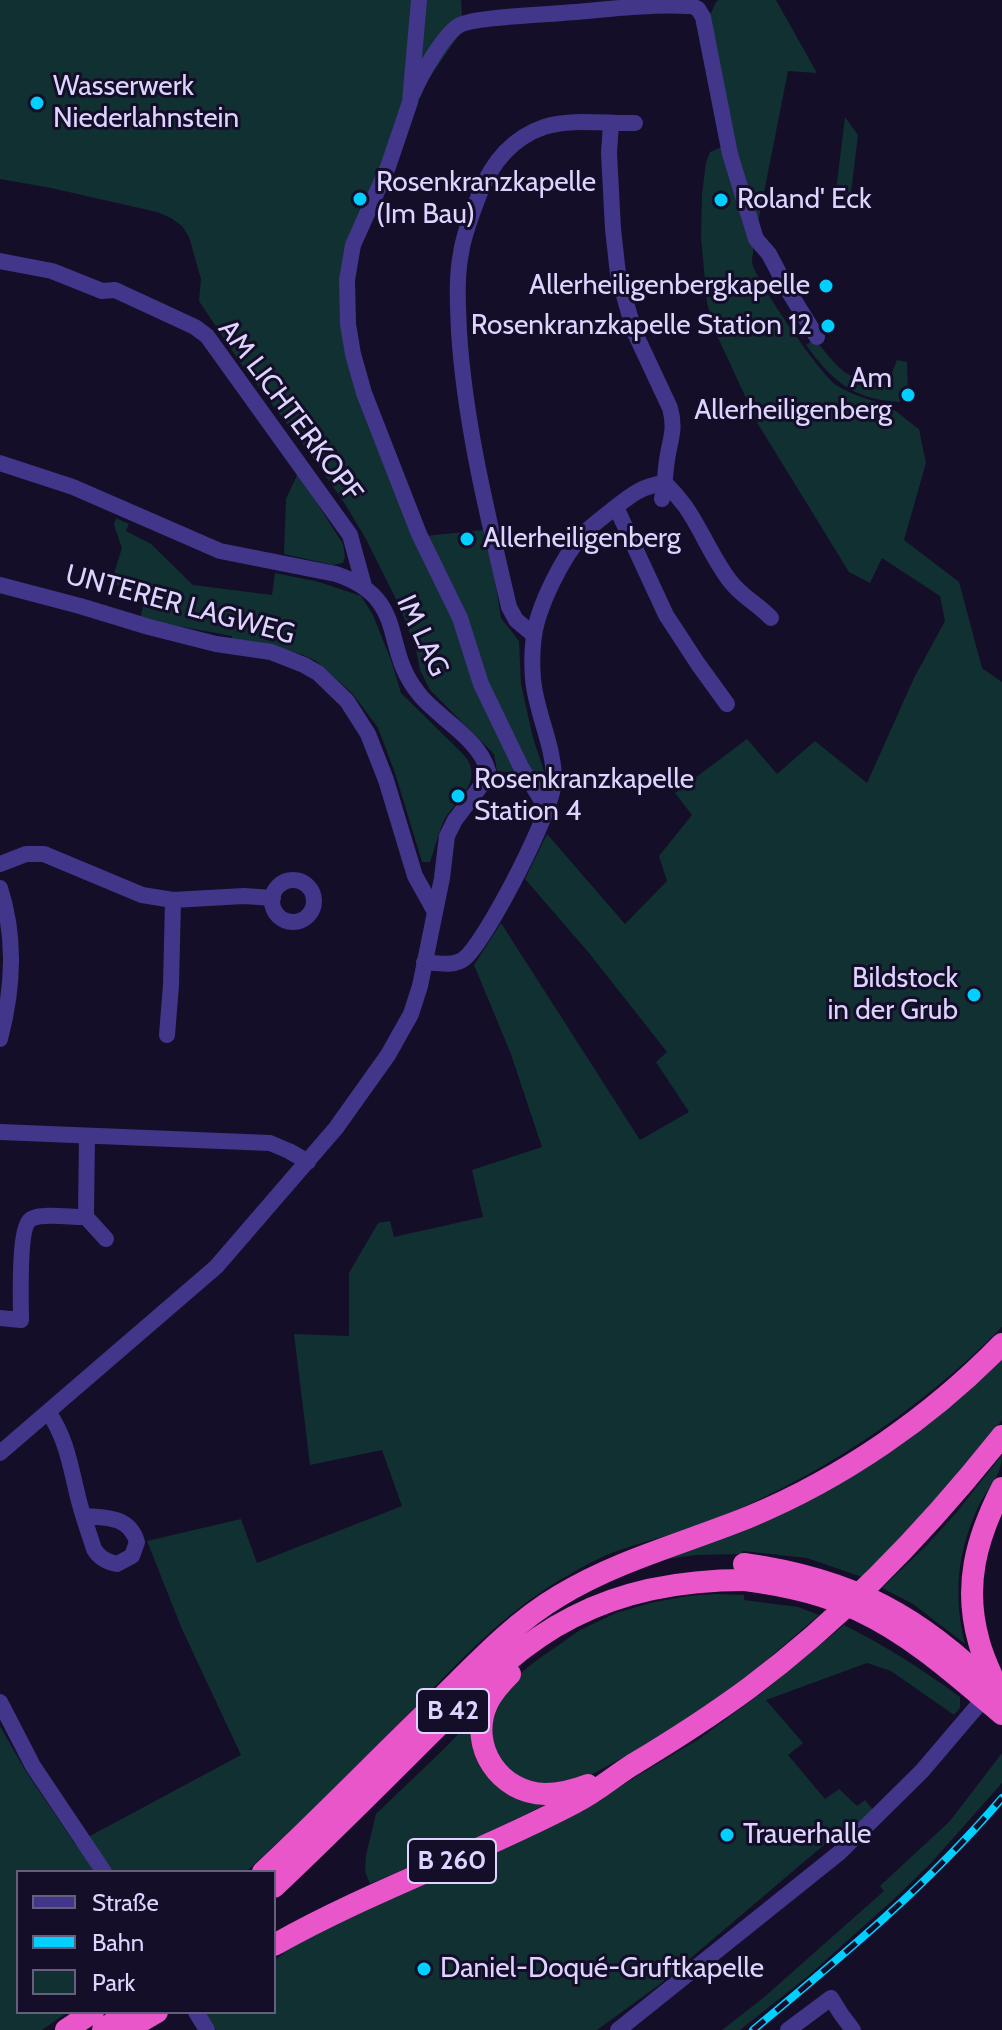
<!DOCTYPE html>
<html>
<head>
<meta charset="utf-8">
<style>
  body { margin:0 }
  #map { position:relative; width:1002px; height:2030px; overflow:hidden; background:#150e28; font-family:Cabin,sans-serif }
  canvas { display:block }
  .legend { position:absolute; left:16px; top:1870px; width:260px; height:144px; box-sizing:border-box; background:#150e28; border:2px solid #655e7e; margin:0; padding:10px 14px; list-style:none; font-size:24px; color:#ddd5ff }
  .legend li { display:flex; align-items:center; gap:16px; height:40px }
  .legend b { width:40px; border:2px solid #655e7e }
</style>
</head>
<body>
<div id="map">
<canvas width="1002" height="2030"></canvas>
<ul class="legend">
<li><b style="height:10px;background:#41368a"></b>Straße</li>
<li><b style="height:10px;background:#01cfff"></b>Bahn</li>
<li><b style="height:22px;background:#113032"></b>Park</li>
</ul>
</div>
<script>
const ctx = document.querySelector('canvas').getContext('2d');
ctx.lineJoin = 'round';
function paint(path, color) {
  ctx.fillStyle = color;
  ctx.fill(path, 'evenodd');
}
function stroke(path, color, width, dash) {
  ctx.strokeStyle = color;
  ctx.lineWidth = width;
  ctx.lineCap = dash ? 'butt' : 'round';
  ctx.setLineDash(dash || []);
  ctx.stroke(path);
}
function drawText(font, color, halo, rows, align = 'center') {
  ctx.font = font + ' Cabin,sans-serif';
  ctx.lineWidth = 6;
  ctx.setLineDash([]);
  ctx.textBaseline = 'middle';
  ctx.strokeStyle = halo;
  ctx.fillStyle = color;
  for (const [text, x, y, turn = 0] of rows) {
    ctx.save();
    ctx.translate(x, y);
    ctx.rotate((+turn || 0) * Math.PI / 180);
    ctx.textAlign = isNaN(turn) ? turn : align;
    if (halo) ctx.strokeText(text, 0, 0);
    ctx.fillText(text, 0, 0);
    ctx.restore();
  }
}
paint(new Path2D(`
  M0,0h461l2,29 -36,52 -67,165 -7,38v30l6,39 23,71 44,112 57,-6 13,56 5,32 18,23 2,43 12,54 13,39 -1,10 -4,1 -25,-15 -19,-2 -3,-17 -64,-64 -10,-20 -4,-20 -16,-43 -34,-68 -21,-35 -32,-46 -74,-97 -40,-60 2,-22 -12,-42 -7,-11 -11,-8 -14,-6 -106,-24 -51,-9z
  M719,0h57l41,73 -29,-2 -34,172c0,6 -2,13 -2,19 2,17 69,113 84,123 18,12 40,15 58,25 8,5 16,13 25,19l7,34 -22,77 55,42 23,86 20,14v645c-85,86 -188,154 -302,198 -28,10 -58,17 -86,27 -21,8 -40,20 -59,31 -65,40 -116,101 -170,155 -45,46 -92,90 -139,134h-228v140h50l-26,18h-42v-304l25,44 50,74 166,-89 -59,-126 -35,-88 94,-22 16,44 145,-57 -20,-56 -72,15 -16,-131 55,2v-63l29,-50 12,-2 4,16 89,-20 -11,-47 70,-23 -31,-93 -37,-89 27,-42 139,217 49,-28 -33,-50 11,-10 -78,-99 -64,-74 22,-45 78,90 42,-43 -8,-25 33,-41 -17,-22 72,-54 30,35 38,-33 52,42 47,-105 31,-57 -5,-25 -58,-38 -12,25 -21,-11 -91,-148 -43,-93 -8,-28 -6,-66 1,-43 4,-31 4,-11 12,-5 -13,-130 7,-15z
  M845,117l13,18 -8,66 -15,-2z
  M813,340h2c27,31 28,39 72,45l10,-25 10,2 1,31 -9,9c-46,-3 -67,-21 -93,-57z
  M298,473l45,71 2,13 -2,6 -10,2 -49,-11 2,-55z
  M116,518l13,6 -3,7 25,13 42,41 79,10 3,-22 44,9 42,14 12,19 18,45 10,33 62,61c3,4 6,7 7,11 8,22 -17,39 -26,55 -6,14 -9,28 -14,42h-8l-27,-89 -17,-45 -25,-34 -37,-33 -13,-6 -30,-9 -42,-3 1,-7 -92,-17 6,-25 -35,-11 11,-35 -8,-23z
  M1002,1354v66l-37,48 -51,58 -52,51 -55,-19 -64,-7 -1,3 -46,1 -44,6 91,-34z
  M1002,1455c0,20 -14,33 -23,50 -22,47 -26,90 -14,139l-52,-40 -31,-16 43,-41 31,-34z
  M715,1594l29,1v5l54,7 21,8 -59,51 -44,33 -79,51 -65,35h-45l-29,-19 -10,-35 9,-31 12,-17 24,-20 47,-33 36,-17 34,-10 38,-7z
  M844,1625c42,21 78,44 116,72v11l-6,7 -63,-44 -24,-8 -101,37 37,43 -15,12 37,44 14,-10 18,17 8,-6 10,12 -31,28 -6,-7 -179,152 -62,45h-381l-11,-18h69v-52l10,-6 -4,-5 334,-159 85,-51 61,-45z
  M475,1716c-1,8 -3,17 -3,25 2,36 38,60 71,62l2,2 -78,37 -97,42 -5,-13 1,-16 10,-41 70,-67z
  M1002,1753v30l-71,80 -37,36 -87,78 -67,53h-18l40,-31 122,-108 -4,-5 70,-65z`), '#113032');
stroke(new Path2D(`
  M419,0l-9,102 -22,65 -35,78 -6,35 1,44 5,30 11,39 55,141 41,84 21,66 40,83 26,42
  M413,93c8,-18 29,-56 45,-67 12,-9 85,-11 104,-13 41,-3 83,-9 125,-7 6,0 5,0 11,3l5,8 27,137 26,85 13,15 20,38 28,45
  M611,124l-2,29 4,76 5,45 16,57 36,77c6,22 0,31 -3,52 -2,13 -2,26 -5,39
  M0,261l52,10 50,20 13,-1 80,37 12,9 143,199 14,51
  M0,463l73,24 147,64 116,23c74,25 44,73 83,120 20,25 60,44 69,77l-5,12 -28,37 -8,16 -5,42 -22,108 -9,28 -23,41 -52,73 -120,139 -216,186
  M665,483c7,7 14,15 20,23 17,24 27,52 45,75 12,16 28,23 41,37
  M616,507l50,108 32,49 29,40
  M0,585l80,21 69,21 67,17 55,8 33,13 14,8 29,28 21,33 18,46 29,96 19,34
  M534,635l-18,-15 -7,-13c-21,-91 -44,-182 -50,-275 -1,-26 -3,-54 2,-79 3,-20 11,-39 18,-58 12,-31 33,-57 65,-68 26,-9 64,-3 91,-4
  M0,864l26,-10h18l98,41 31,5 71,-4 29,2
  M272 901a21 21 0 1 1 42 0a21 21 0 1 1-42 0Z
  M0,888c16,49 13,102 0,151
  M424,962c12,1 31,5 41,-4 22,-19 90,-150 89,-178 0,-35 -18,-67 -21,-101 -1,-13 -1,-30 1,-43 4,-30 29,-80 50,-103 9,-8 19,-16 28,-23 19,-15 29,-24 53,-27
  M167,1035l4,-50 2,-85
  M0,1132l270,11 19,8 19,11
  M85,1216l21,23
  M0,1318l21,2c0,-17 -3,-93 10,-101 10,-6 38,-2 51,-2l4,-4 1,-77
  M48,1412c19,26 23,58 31,89 4,16 10,32 15,48 5,9 13,13 23,15l15,-8 5,-14c-8,-26 -30,-24 -53,-26
  M0,1702l33,64 71,106
  M196,2012l11,18
  M618,2030l221,-177 83,-82 69,-81
  M788,2030l43,-32 10,16 12,16`), '#41368a', 16);
stroke(new Path2D(`
  M510,1674c-9,9 -18,19 -23,30 -19,43 13,89 58,90 15,0 30,-4 43,-9
  M263,1872c59,-55 115,-113 173,-169 39,-38 76,-79 123,-107 59,-36 126,-53 190,-79 94,-39 182,-100 253,-173
  M274,1887c51,-48 100,-97 149,-146 46,-45 92,-95 150,-124 54,-28 112,-37 172,-37
  M274,1945c97,-55 204,-91 302,-143 20,-10 37,-25 56,-37 40,-24 79,-49 117,-77 95,-71 179,-159 253,-252
  M66,2030l27,-18
  M103,2030l24,-18
  M126,2030l31,-18`), '#e856ca', 22);
const rail = new Path2D(`
  M753,2030c88,-73 175,-145 249,-232`);
stroke(rail, '#01cfff', 8);
stroke(rail, '#150e28', 5, [15]);
stroke(new Path2D(`
  M744,1564c109,15 179,53 256,132
  M745,1580c39,5 77,13 113,30 54,25 99,66 144,104
  M997,1688c-6,-15 -14,-30 -18,-46 -16,-56 -3,-103 23,-154`), '#e856ca', 22);
for (const [x, y, r, color] of [
  [37,103,8,"#01cfff"],
  [360,199,8,"#01cfff"],
  [721,200,8,"#01cfff"],
  [826,286,8,"#01cfff"],
  [828,326,8,"#01cfff"],
  [908,395,8,"#01cfff"],
  [467,539,8,"#01cfff"],
  [458,796,8,"#01cfff"],
  [974,995,8,"#01cfff"],
  [727,1835,8,"#01cfff"],
  [424,1969,8,"#01cfff"]
]) {
  const dot = new Path2D();
  dot.arc(x, y, r, 0, 2 * Math.PI);
  ctx.fillStyle = color;
  ctx.fill(dot);
  stroke(dot, '#150e28', 3);
}
for (const [x, y, w] of [
  [453,1711,72],
  [452,1861,88]
]) {
  const box = new Path2D();
  box.roundRect(x - w / 2, y - 22, w, 44, 6);
  ctx.fillStyle = '#150e28';
  ctx.fill(box);
  stroke(box, '#ddd5ff', 2);
}
drawText('bold 26px', '#ddd5ff', null, [
  ["B 42",453,1711],
  ["B 260",452,1861]
]);
drawText('28px', '#ddd5ff', '#150e28', [
  ["Wasserwerk",53,87],
  ["Niederlahnstein",53,119],
  ["Rosenkranzkapelle",376,183],
  ["(Im Bau)",376,215],
  ["Roland' Eck",737,200],
  ["Allerheiligenbergkapelle",810,286,"right"],
  ["Rosenkranzkapelle Station 12",812,326,"right"],
  ["Am",892,379,"right"],
  ["Allerheiligenberg",892,411,"right"],
  ["Allerheiligenberg",483,539],
  ["Rosenkranzkapelle",474,780],
  ["Station 4",474,812],
  ["Bildstock",958,979,"right"],
  ["in der Grub",958,1011,"right"],
  ["Trauerhalle",743,1835],
  ["Daniel-Doqué-Gruftkapelle",440,1969]
], 'left');
drawText('28px', '#ddd5ff', '#150e28', [
  ["AM LICHTERKOPF",290,411,53],
  ["UNTERER LAGWEG",180,605,15],
  ["IM LAG",422,636,65]
]);
</script>
</body>
</html>
